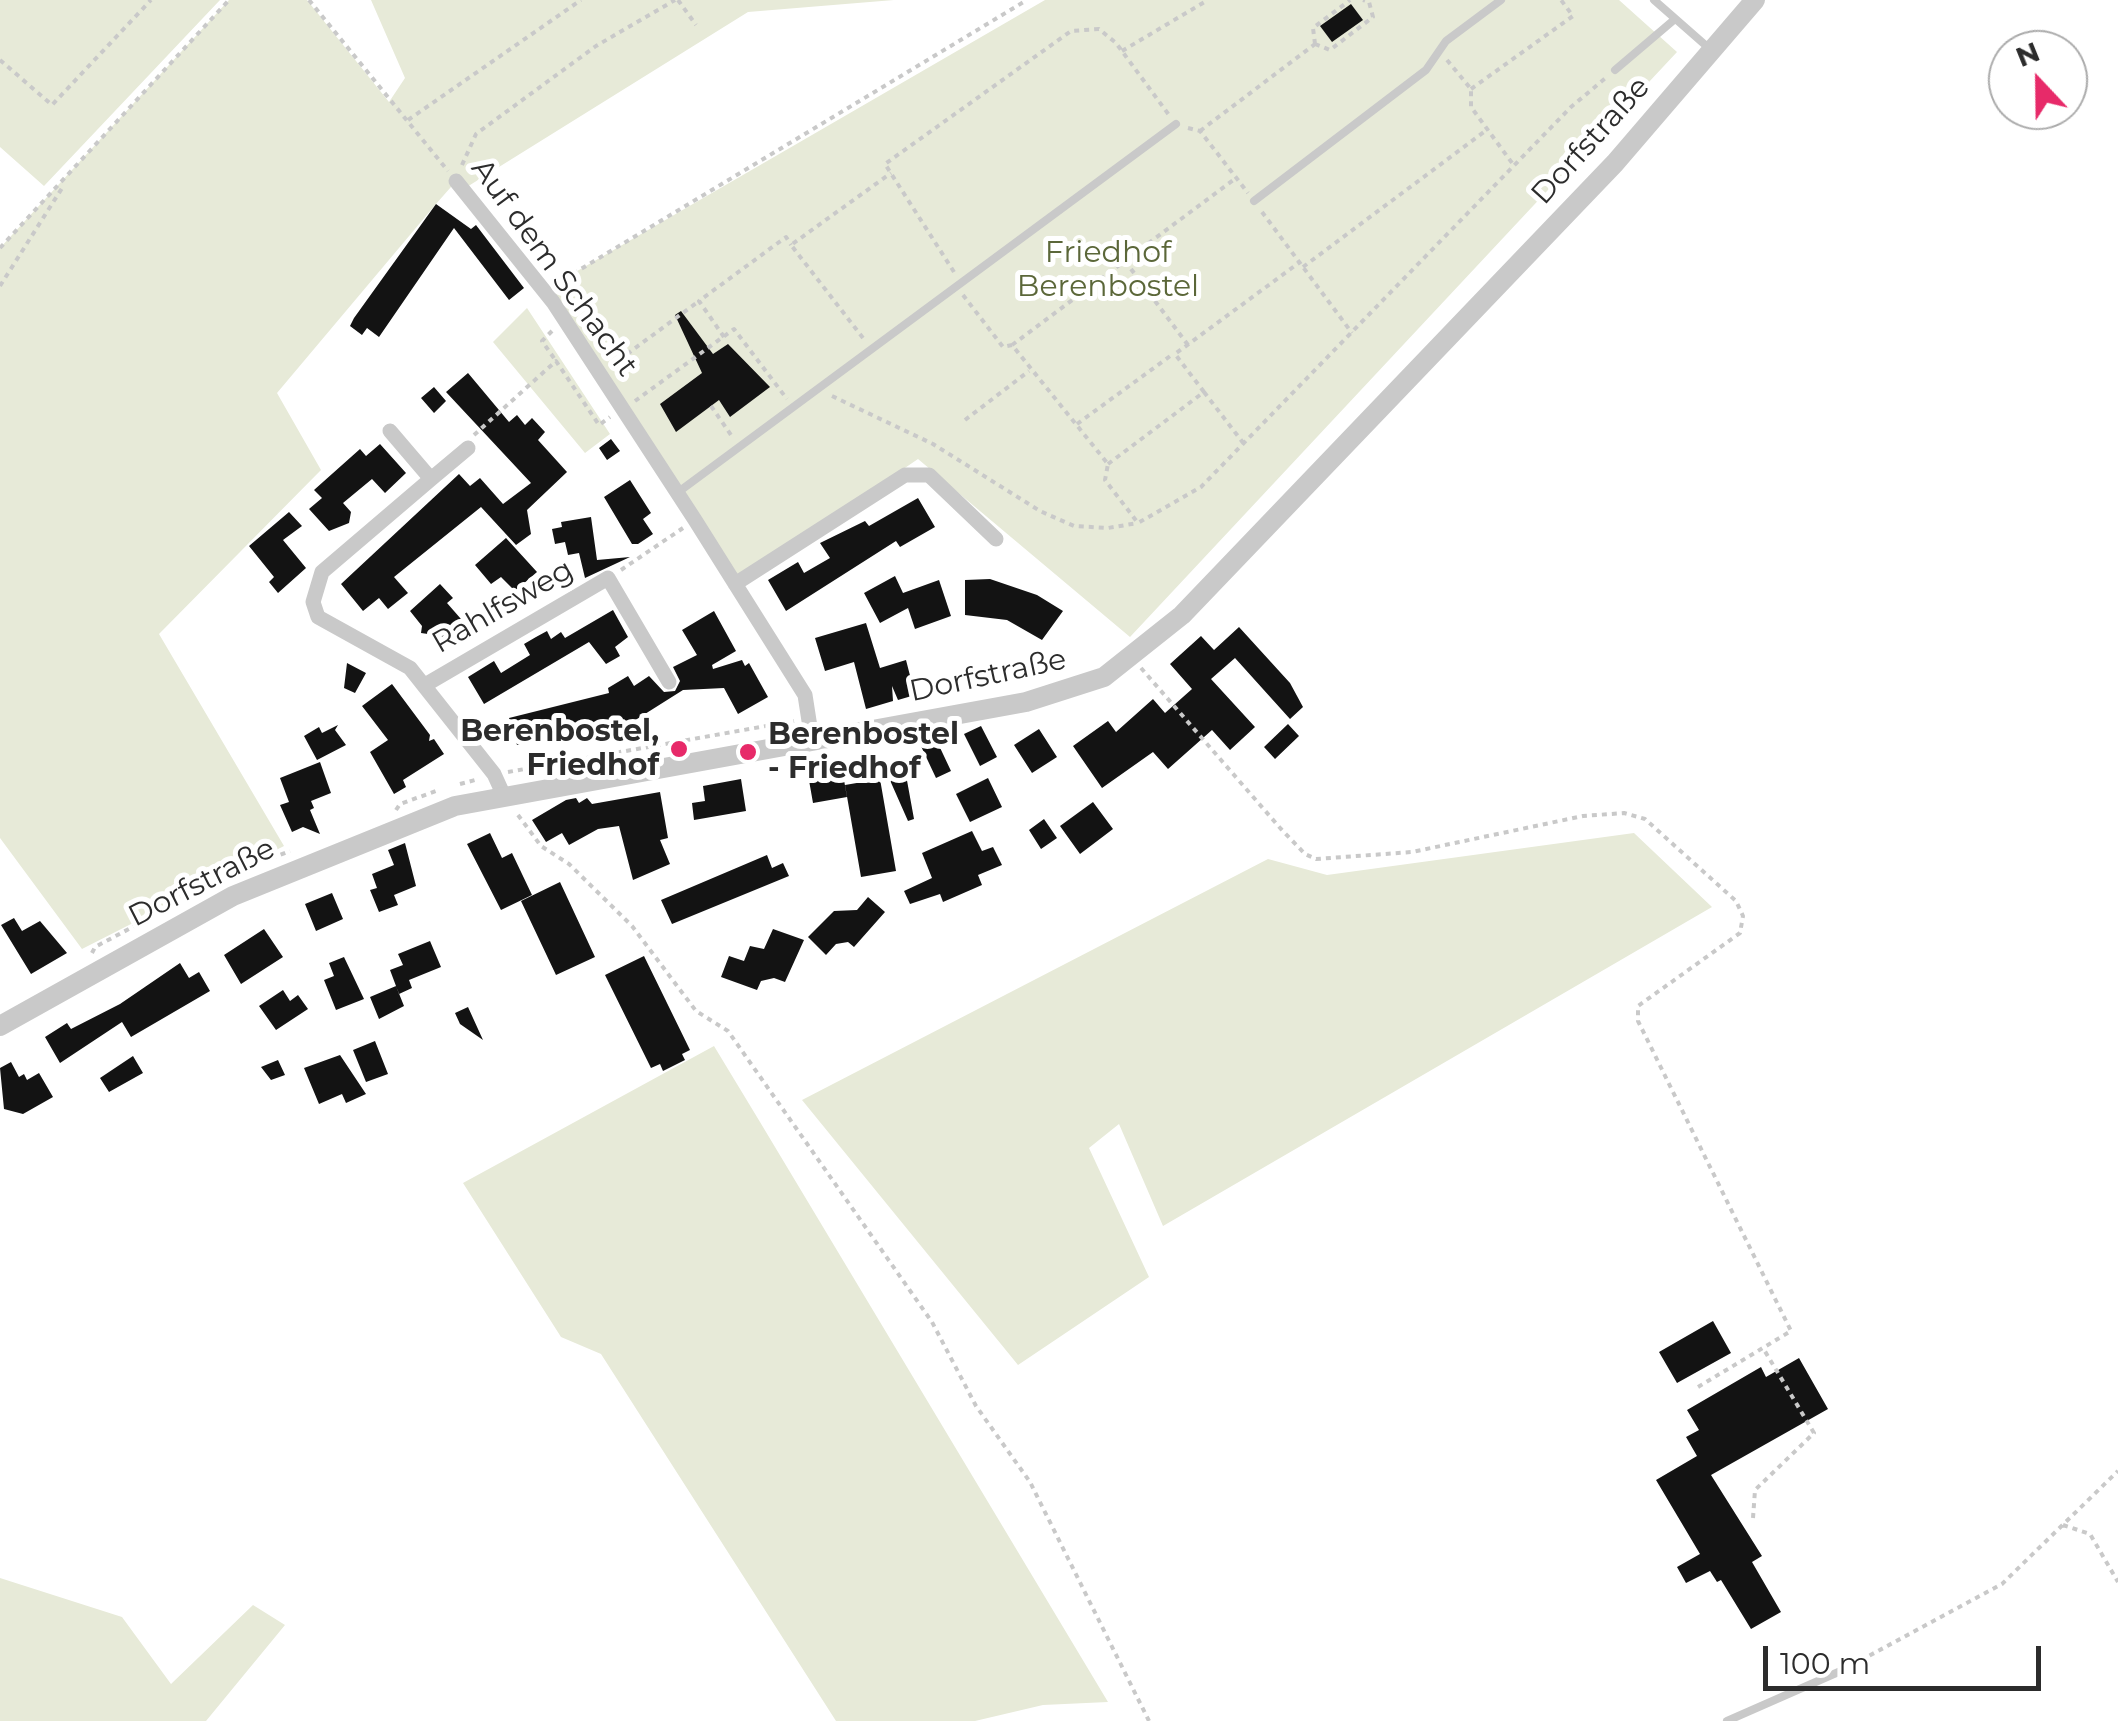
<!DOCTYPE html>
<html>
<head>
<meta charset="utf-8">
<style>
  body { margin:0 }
  #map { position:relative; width:2118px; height:1721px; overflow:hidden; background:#fff; font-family:Montserrat,sans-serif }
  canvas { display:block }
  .north { position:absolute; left:1988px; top:30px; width:100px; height:100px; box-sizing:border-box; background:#fff; border:2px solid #ababab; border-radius:50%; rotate:338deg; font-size:28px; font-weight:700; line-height:40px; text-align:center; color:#2c2c2c }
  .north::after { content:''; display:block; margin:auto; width:35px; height:45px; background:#e72a69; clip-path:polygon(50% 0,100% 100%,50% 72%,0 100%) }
  .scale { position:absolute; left:1763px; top:1646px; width:278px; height:45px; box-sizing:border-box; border:5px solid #2c2c2c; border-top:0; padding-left:12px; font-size:30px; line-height:35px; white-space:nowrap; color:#2c2c2c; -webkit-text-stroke:8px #fff; paint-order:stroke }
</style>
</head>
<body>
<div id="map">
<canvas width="2118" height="1721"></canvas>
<div class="north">N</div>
<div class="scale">100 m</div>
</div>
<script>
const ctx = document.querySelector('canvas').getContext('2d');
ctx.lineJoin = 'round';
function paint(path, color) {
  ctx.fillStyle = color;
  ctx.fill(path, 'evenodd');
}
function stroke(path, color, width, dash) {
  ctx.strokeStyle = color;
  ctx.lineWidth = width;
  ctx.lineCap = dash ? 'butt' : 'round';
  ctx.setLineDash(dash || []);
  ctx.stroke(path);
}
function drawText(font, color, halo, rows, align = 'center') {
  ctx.font = font + ' Montserrat,sans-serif';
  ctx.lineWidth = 10;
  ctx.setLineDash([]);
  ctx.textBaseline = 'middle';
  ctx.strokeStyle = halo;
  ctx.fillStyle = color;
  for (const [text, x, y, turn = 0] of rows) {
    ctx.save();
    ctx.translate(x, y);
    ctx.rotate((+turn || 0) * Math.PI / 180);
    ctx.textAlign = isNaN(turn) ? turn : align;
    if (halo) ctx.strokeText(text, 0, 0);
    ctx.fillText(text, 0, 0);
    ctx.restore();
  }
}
paint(new Path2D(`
  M0,0h220l-176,186 -44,-39z
  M229,0h78l82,102 16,-24 -34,-78h523l-146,12 -286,178 -4,-11 -22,25 -159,189 44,77 -162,164 125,212 -202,103 -82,-111v-590z
  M1045,0h574l58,52 -547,585 -212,-178 -183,125 -194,-292z
  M527,308l83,126 -25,19 -92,-111z
  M1634,833l78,74 -549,319 -44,-102 -30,24 60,129 -131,88 -216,-265 466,-241 59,16z
  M714,1046l46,76 348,580 -65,3 -68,16h-139l-235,-367 -40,-17 -98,-154z
  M0,1578l122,39 49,67 82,-79 32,20 -79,96h-206z`), '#e7ead8');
paint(new Path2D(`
  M1351,4l12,16 -31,22 -12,-16z
  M436,204l35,25 5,-4 48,63 -15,12 -55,-72 -75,109 -12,-9 -5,7 -12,-9 4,-8z
  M681,311l32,43 15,-10 42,43 -40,30 -11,-17 -43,32 -16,-28 42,-31 -27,-58z
  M468,373l41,49 8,-7 8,10 7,-7 13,14 -7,8 29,32 -40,38 4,24 -15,11 -35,-38 -87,70 14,16 -20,16 -9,-11 -16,13 -22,-27 118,-110 11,12 10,-8 23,26 28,-21 -85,-91z
  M434,387l12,14 -12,12 -13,-15z
  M611,439l9,12 -13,9 -8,-12z
  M380,444l26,29 -21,20 -13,-14 -29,24 8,9 -2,11 -20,8 -20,-22 13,-11 -8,-8 46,-41 6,7z
  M630,480l21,33 -8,6 10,15 -15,10h-6l-28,-47z
  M918,498l17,29 -35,20 -4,-6 -110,70 -18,-31 30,-18 6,11 26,-15 -10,-15 45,-22 4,5z
  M289,512l13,14 -19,14 23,28 -28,25 -9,-11 5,-5 -25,-31z
  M591,517l6,43 33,-3 -45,21 -6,-25 -11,2 -3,-13 -10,2 -3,-15 10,-2 -1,-5z
  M506,538l31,34 -22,19 -14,-14 -10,7 -16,-19z
  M895,576l8,17 36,-13 12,36 -36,13 -7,-21 -28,15 -16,-30z
  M990,579l47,16 26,16 -21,29 -35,-20 -42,-5v-35z
  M440,584l13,14 -6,5 14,16 -11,10v7l-15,6 -7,-8 -7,-1 1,-7 -12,-15z
  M613,610l15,27 -13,10 5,9 -14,8 -17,-22 -105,62 -16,-27 26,-16 7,12 29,-18 -6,-11 12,-7 11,-6 4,8 10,-7 4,6z
  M714,611l22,40 -24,14 1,4 29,-9 3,6 4,-3 19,34 -30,17 -14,-26 -41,2 -65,41 1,5 -15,4 -4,-16 -83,21 -8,-27 100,-25 -1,-5 20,-12 6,10 15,-10 15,16 11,-1 5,-10 -7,-14 24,-12 -15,-25z
  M866,623l14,45 26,-8 9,35 -17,5 -6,-14 1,15 -27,8 -12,-47 -29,9 -10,-33z
  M1239,627l51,56 13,24 -13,12 -55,-61 -24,21 44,48 -25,23 -18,-20 -44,39 -15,-17 -51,36 -29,-42 35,-25 8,11 37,-33 12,14 27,-24 -22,-25 31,-28 13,14z
  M347,663l19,10 -11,20 -11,-5z
  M392,684l38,51 -1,6 5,-2 10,15 -41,26 3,7 -12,7 -24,-42 18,-12 -26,-34z
  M1288,724l11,12 -24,23 -11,-12z
  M338,725l-3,5 11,15 -29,15 -13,-24 15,-9 3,6z
  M981,726l16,31 -17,9 -16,-32z
  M1039,729l18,28 -25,16 -18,-28z
  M935,737l16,34 -15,7 -16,-34z
  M320,762l11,31 -20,8 3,7 -4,2 10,24 -17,-7 -11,5 -12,-27 9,-3 -9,-24z
  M841,763l6,34 -34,6 -6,-34z
  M906,775l8,44 -6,2 -19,-43z
  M988,778l14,29 -32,15 -14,-28z
  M741,779l5,32 -52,9 -2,-17 13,-2 -2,-15z
  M880,779l16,92 -35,6 -16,-92z
  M660,792l8,46 -8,2 10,24 -37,16 -14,-54 -21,3 -29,16 -7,-12 -16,9 -14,-22 34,-20 10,-2 3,5 8,-5 5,6z
  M1093,802l20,27 -33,25 -20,-28z
  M1044,819l13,19 -16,11 -12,-19z
  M972,831l10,20 11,-4 9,18 -24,10 4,10 -39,17 -3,-8 -30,10 -6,-13 28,-13 -10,-25z
  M490,833l12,25 10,-5 20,42 -31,15 -34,-66z
  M405,843l11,43 -22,9 4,10 -19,7 -9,-22 7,-2 -5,-14 22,-9 -6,-15z
  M767,855l5,13 11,-5 6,13 -117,48 -11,-24z
  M560,882l35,75 -39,18 -35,-74z
  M332,893l11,26 -27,12 -11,-27z
  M868,897l17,15 -31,35 -6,-5 -12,2 -10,11 -18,-18 26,-26 23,-1z
  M14,918l8,13 18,-10 27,32 -36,21 -30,-49z
  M264,929l19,28 -42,27 -17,-29z
  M773,929l31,11 -19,42 -11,-4 -13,3 -4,9 -36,-13 8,-21 15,5 6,-15 14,3z
  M430,941l11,26 -32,13 3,8 -13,6 -9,-24 13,-5 -5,-11z
  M644,956l46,94 -8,4 3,6 -22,11 -3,-7 -9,4 -46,-93z
  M344,957l20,42 -28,11 -12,-30 10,-4 -5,-13z
  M180,963l9,15 10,-6 11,19 -79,46 -9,-15 -62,41 -15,-26 22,-14 4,6 49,-25z
  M396,986l8,20 -25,13 -9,-22z
  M283,990l7,11 8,-6 10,14 -32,21 -17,-24z
  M468,1007l15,33 -23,-16 -5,-11z
  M375,1041l13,33 -22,8 -13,-32z
  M340,1055l26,39 -20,9 -4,-9 -23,10 -15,-36z
  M133,1056l10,17 -34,19 -9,-14z
  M278,1060l7,15 -14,5 -10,-13z
  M11,1062l8,15 5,-3 3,6 12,-7 14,24 -30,17 -19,-5 -4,-41z
  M1713,1321l18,32 -54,30 -18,-31z
  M1799,1358l29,51 -117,66 51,81 -10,6 29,50 -30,17 -30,-49 -4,2 -7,-11 -24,12 -9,-16 23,-13 -44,-74 41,-24 -11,-19 13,-7 -12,-20 74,-43 5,10z`), '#131313');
stroke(new Path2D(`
  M309,0l139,171
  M678,0l18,25
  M1315,44l15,6 43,-33 -4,-15 -6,-2
  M1315,44l-2,-16 37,-28
  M1122,51l86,-51
  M0,60l52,45 99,-105
  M1447,60l24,29v18l44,60
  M1471,89l102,-73 -12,-16
  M408,120l173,-120
  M1188,128l12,3 48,62
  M1200,131l115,-87
  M462,165l14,-31 120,-88 79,-46
  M1262,212l90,121
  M0,248l229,-248
  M1125,261l63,84
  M1303,267l185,-138
  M954,272l-69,-108 186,-133 28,-2 17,14 53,72
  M556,284l471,-284
  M0,286l64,-101
  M963,295l40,52 9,-2 96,119 -3,16 33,43 63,-36 370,-380 37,-31
  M552,331l-10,10 14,20
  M724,337l-25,-36 87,-64 5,8
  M863,338l-72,-93 100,-72
  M1012,345l224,-167
  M619,360l80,-59
  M1204,392l40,52
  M832,396l101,48 107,67 34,15 34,2 30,-5
  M635,401l99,-72 53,70
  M711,406l20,29
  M965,420l64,-49
  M1077,424l96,-70
  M474,435l82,-74 43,64 11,-8
  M1108,464l96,-72 -29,-38 125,-92
  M621,570l62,-42
  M1141,668l140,161 24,25 11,5 96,-7 171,-36 41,-3 21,6 91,82 7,15 -3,17 -102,73v15l153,310 -93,56
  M508,772l286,-51
  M460,784l19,-5
  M396,810l4,-6 36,-13
  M518,815l23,31 28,18 63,62 64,85 32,20 204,291 44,84 54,76 119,239
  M262,862l28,-11
  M92,953l3,-6 47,-25
  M1753,1518l2,-28 59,-57 -51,-85
  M2063,1525l27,9 28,48
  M1852,1665l150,-81 116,-113`), '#c9c9c9', 4, [5, 5]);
stroke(new Path2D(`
  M1654,0l57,50
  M1615,70l60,-51
  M1254,201l172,-131 20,-29 55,-41
  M677,493l499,-369
  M1727,1721l116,-51`), '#c9c9c9', 8);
stroke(new Path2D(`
  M456,181l97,121 142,218 110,175 7,45
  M390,431l41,48 -109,93 -9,30 5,15 92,51 84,106 10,22
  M431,479l37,-31
  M735,584l170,-109h24l67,64
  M425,685l183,-107 61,104`), '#c9c9c9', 15);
stroke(new Path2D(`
  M0,1026l233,-130 222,-90 571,-104 78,-25 78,-62 433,-452 140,-163`), '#c9c9c9', 20);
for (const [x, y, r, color] of [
  [679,749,10,"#e72a69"],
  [748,752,10,"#e72a69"]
]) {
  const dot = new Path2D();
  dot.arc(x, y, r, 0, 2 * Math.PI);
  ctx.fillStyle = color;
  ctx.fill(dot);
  stroke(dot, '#fff', 4);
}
drawText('30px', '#2c2c2c', '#fff', [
  ["Dorfstraße",1591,141,-48],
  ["Auf dem Schacht",554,268,54],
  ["Rahlfsweg",503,607,-30],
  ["Dorfstraße",988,676,-12],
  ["Dorfstraße",202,883,-27]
]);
drawText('30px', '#5b6739', '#fff', [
  ["Friedhof",1108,253],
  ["Berenbostel",1108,287]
]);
drawText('bold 30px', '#2c2c2c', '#fff', [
  ["Berenbostel,",659,732],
  ["Friedhof",659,766],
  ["Berenbostel",768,735,"left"],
  ["- Friedhof",768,769,"left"]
], 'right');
</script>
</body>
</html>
